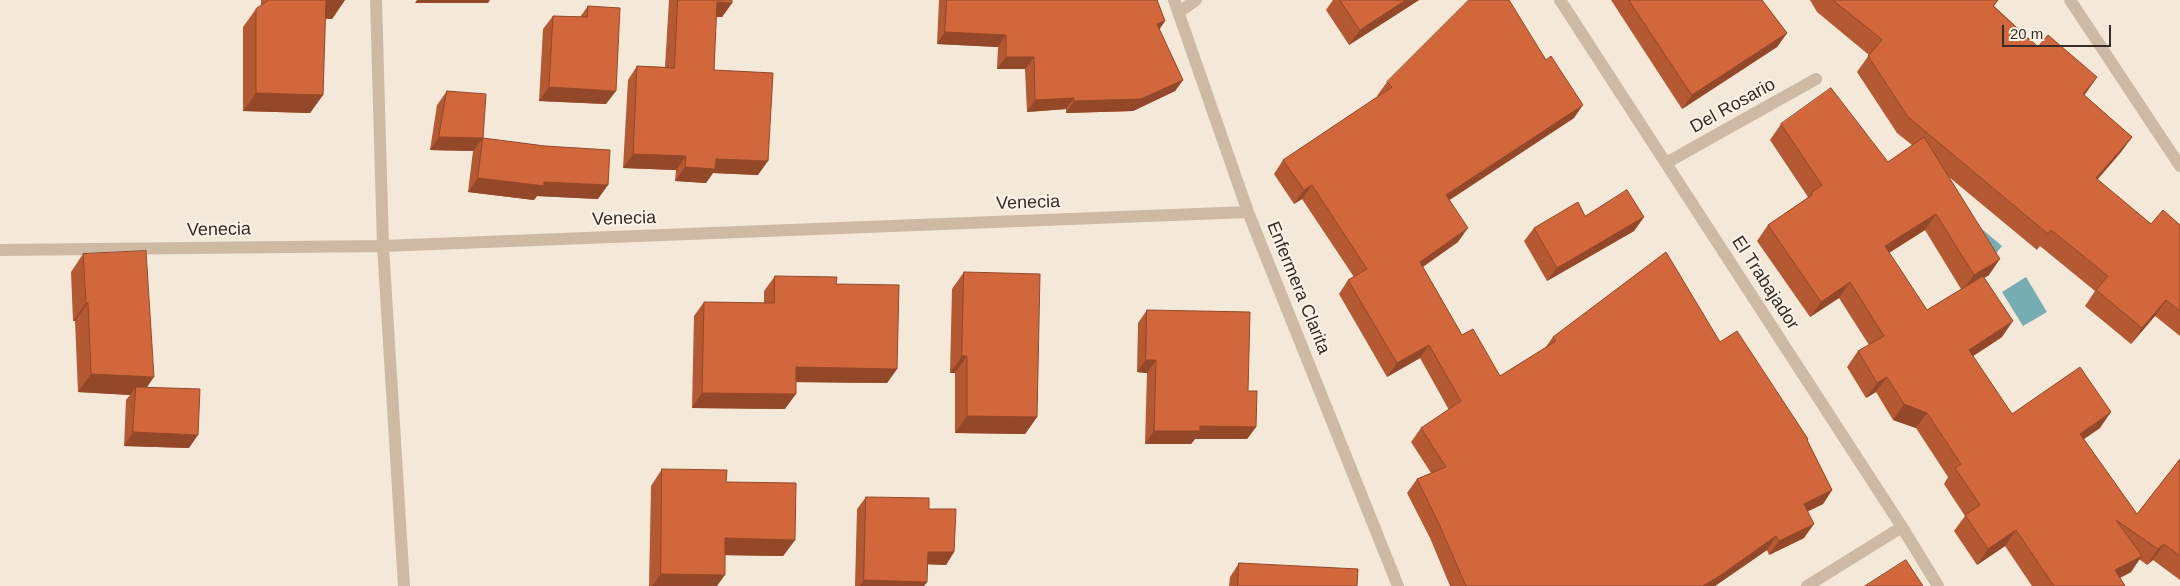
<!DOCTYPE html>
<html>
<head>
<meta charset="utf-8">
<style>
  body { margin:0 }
  #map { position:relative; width:2180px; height:586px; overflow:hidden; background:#f4e9d9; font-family:Helvetica,sans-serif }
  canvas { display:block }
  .scale { position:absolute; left:2002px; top:25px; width:109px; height:22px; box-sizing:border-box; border:2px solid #382d26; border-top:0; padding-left:6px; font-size:15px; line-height:18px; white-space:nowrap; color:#382d26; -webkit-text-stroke:4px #fbf3e6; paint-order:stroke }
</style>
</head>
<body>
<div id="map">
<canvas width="2180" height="586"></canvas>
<div class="scale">20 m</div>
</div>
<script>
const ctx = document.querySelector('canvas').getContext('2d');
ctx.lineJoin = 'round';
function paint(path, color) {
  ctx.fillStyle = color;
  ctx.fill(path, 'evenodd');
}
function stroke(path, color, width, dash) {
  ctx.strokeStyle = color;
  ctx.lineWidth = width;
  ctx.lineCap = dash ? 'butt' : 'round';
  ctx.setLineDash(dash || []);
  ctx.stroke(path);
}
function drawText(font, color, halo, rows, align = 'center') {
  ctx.font = font + ' Helvetica,sans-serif';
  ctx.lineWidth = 4;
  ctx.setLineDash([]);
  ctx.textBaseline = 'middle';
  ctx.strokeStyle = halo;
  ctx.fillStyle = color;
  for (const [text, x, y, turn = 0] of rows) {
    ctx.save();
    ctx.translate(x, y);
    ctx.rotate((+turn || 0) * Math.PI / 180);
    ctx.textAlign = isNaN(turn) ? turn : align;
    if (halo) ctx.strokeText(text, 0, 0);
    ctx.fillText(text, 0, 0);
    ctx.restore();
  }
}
paint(new Path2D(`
  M1976,224l26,22 -16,20z
  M2026,277l21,35 -24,14 -21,-34z`), '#76adb3');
stroke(new Path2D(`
  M376,0l7,246 21,340
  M1174,0l74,212 150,374
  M1560,0l342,527 36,59
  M2070,0l110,166
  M1179,12l17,-12
  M1666,163l150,-84
  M0,250l383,-4 865,-34
  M1807,586l95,-59`), '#cdb9a4', 12);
paint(new Path2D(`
  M261,0h84l-13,19 -7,-1 -2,77 -13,18 -67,-2v-84l13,-18 5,-3z
  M669,0h63v3l-10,14h-6l-2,53 44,105 -45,-2 -7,10 -31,-2 1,-11 -53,-2 5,-88 9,-14 28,1z
  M939,0h218l8,21 -6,8 24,51 -8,11 -42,20 -67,2v-4l-39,3 -2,-43h-28l1,-22 -61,-3z
  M1333,0h86l-70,45 -23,-35z
  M1611,0h151l25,33 -10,14 -95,62z
  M1810,0h188l-4,6 44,41 59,30 -13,18 48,42 -11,15 -24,28 54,44 29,1v111l-25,-20 -24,28 -46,-38 10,-15 -55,-45 -3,4 -88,-73 40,98 -5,3 18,59 -29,19 39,58 88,14 -16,11 53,75 43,-55v121l-27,-20 -6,5 -8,-6 -8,13 -11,6 5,8h-93l-27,-40 -28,19 -23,-34 11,-15 -21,-32 4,-7 -32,-49 -23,-8 -17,-28 -10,6 -19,-31 11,-16 11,-6 -30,-47 -29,19 -53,-76 11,-16 38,-26 2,-2 -38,-57 11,-16 107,38 24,-17 -15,-12 -40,-61 12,-17 -52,-43zM1925,230l36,59 -34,21 -38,-57z
  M588,6l18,98 -67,-3 4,-72 10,-13 27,1z
  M1387,82l187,36 -125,82 9,42 -35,25 39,68 38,41 45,-28 8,-11 167,5 87,98 25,50 -9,14 -15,7 -4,27 -35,17 -2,-5 -52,36h-265l-20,-48 -23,-45 10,-14 14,-6 -20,-31 10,-14 28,-18 -29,-52 -33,19 -48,-83 9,-14 6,-3 -52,-78 -8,5 -20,-30 9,-14 95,-63 -1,-1z
  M447,91l36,47 115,61 -61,-3 -3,4 -66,-8 5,-41 -43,-1 7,-45z
  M1585,216l59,1 -10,14 -87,50 -23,-40 10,-13z
  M83,254l64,133 42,61 -65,-2 2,-46 4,-5 -52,-3 -3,-71h-2l-2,-49z
  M964,272l73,145 -12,17 -70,-1v-60h-5l2,-84z
  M775,276l61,8 61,85 -10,14 -91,-1 -11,27 -93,-1 2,-92 10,-14 60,1v-12z
  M1147,310l101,81 8,36 -9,12h-52l-4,5h-46l2,-71 -10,-1 1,-49z
  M662,469l64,13 69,58 -12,16 -58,-1 -8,31h-68l2,-100z
  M866,497l63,12 25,43 -8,13 -19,-1v18l-3,4h-69l2,-77z
  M1239,563l118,23h-128l1,-9z`), '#b45932');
paint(new Path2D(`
  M326,0h19l-13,19 -19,-1z
  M417,0h73l-2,3h-73z
  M1406,0h13l-70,45 11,-15z
  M717,2l15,1 -10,14 -15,-1z
  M1165,21l-8,12v-9z
  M945,32l61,3 -8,12 -61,-3z
  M1787,33l-10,14 -95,62 10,-14z
  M1006,57h28l-9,12h-28z
  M2097,77l-11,16 -14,17 11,-16z
  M1183,80l-8,11 -42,20 -67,2 8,-12z
  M549,87l67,4 -10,13 -67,-3z
  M256,93l67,2 -13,18 -67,-2z
  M1074,98l-8,11 -39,3 8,-12z
  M1583,105l-9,13 -138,91 10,-14z
  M439,137l44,1 -10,13 -43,-1z
  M2132,137l-11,15 -36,42 11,-16z
  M633,154l53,2 -10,14 -53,-2z
  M716,159l52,2 -10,14 -45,-2 -7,10 -31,-2 10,-14z
  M478,178l130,7 -10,14 -61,-3 -3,4 -66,-8z
  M1312,185l-10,14 -8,5 10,-14z
  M1936,214l-11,16 -51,32 11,-16z
  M1644,217l-10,14 -87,50 10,-13z
  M1468,228l-10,14 -48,33 10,-13z
  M2000,259l-11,16 -27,16 12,-16z
  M1850,282l-11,16 -29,19 11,-15z
  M2166,300l-11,16 -24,28 11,-16z
  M86,303h2l-13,18h-2z
  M2013,321l-11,16 -44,29 11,-16z
  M1429,345l-9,13 -33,19 10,-14z
  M962,356h5l-12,17h-5z
  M1146,360h10l-9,13 -10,-1z
  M796,367l101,2 -10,14 -101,-1z
  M91,374l63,3 -13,19 -5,-9 -6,8 -52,-3z
  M1887,377l-11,15 -10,6 11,-15z
  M702,393l94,1 -11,15 -93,-1z
  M1904,404l23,9 -11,15 -23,-8z
  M2111,412l-11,16 -31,21 11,-15z
  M967,416l70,1 -12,17 -70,-1z
  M1200,426l56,1 -9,12h-52l-4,5h-46l9,-13z
  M133,432l65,3 -9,13 -65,-2z
  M1832,490l-9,14 -29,14 10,-14z
  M1814,524l-10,14 -35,17 10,-14z
  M2016,530l-11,16 -28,19 11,-16z
  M1776,536l-9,14 -52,36h-12z
  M725,538l70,2 -12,16 -69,-1z
  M2164,544l-11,16 -6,5 11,-16z
  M928,552h26l-8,13 -27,-1z
  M2142,556l-11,16 -27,14 11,-16z
  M661,574l64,1 -8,11h-65z
  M864,580l63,2 -3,4h-64z`), '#924829');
const building = new Path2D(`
  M269,0h57l-3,95 -67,-2v-84z
  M678,0h54v3l-15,-1 -3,68 59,3 -5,88 -52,-2 -1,10 -30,-2 1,-11 -53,-2 4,-88 37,2z
  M947,0h210l8,21 -8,3 26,56 -42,19 -67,2v-3l-39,2 -1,-43h-28v-22l-61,-3z
  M1340,0h66l-46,30z
  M1469,0h40l37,60 5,-4 32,49 -137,90 22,33 -48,34 42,73 11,-6 27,47 56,-35 -3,-4 113,-85 54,90 17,-11 71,108 -1,1 25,50 -28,14 10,20 -35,17 -3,-5 -55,39 -18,11h-237l-27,-62 -22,-45 29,-12 -25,-39 40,-27 -32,-56 -32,18 -49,-83 19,-11 -55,-84 -8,5 -21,-30 109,-73 -5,-5z
  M1629,0h133l25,33 -95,62z
  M1833,0h165l-5,6 45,41 10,-12 49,42 -14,17 49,43 -36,41 55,46 12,-14 17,15v86l-14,-11 -24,28 -46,-38 12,-14 -57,-46 -3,4 -140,-117 -40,-61 14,-16z
  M588,6l32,2 -4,83 -67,-4 4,-71 34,1z
  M1831,88l57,74 36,-25 76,122 -26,16 -38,-61 -51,32 42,64 56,-34 30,45 -44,29 43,64 68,-47 31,45 -31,22 57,80 43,-55v97l-16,-12 -6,5 -42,-29 26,36 -27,14 10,16h-71l-38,-56 -28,19 -23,-34 15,-10 -25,-37 6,-4 -34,-51 -23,-9 -17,-27 -10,6 -19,-32 26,-15 -34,-54 -29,20 -53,-77 44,-30 -1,-2 11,-8 -41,-61z
  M447,91l39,3 -3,44 -44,-1z
  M483,138l62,8 65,4 -2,35 -64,-3v4l-66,-8z
  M1627,190l17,27 -87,51 -23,-40 44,-26 7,14z
  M146,251l8,126 -63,-3 -3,-71h-2l-3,-49z
  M964,272l76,2 -3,143 -70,-1v-60h-5z
  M775,276l62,1 -1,7 63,1 -2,84 -101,-2v27l-94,-1 2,-91 70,1z
  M1147,310l103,2 -2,79h9l-1,36 -56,-1v5h-46l2,-71h-10z
  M136,387l64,2 -2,46 -65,-3z
  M662,469l65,1 -1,12 70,1 -1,57 -70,-2v37l-64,-1z
  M866,497l63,1v11h27l-2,43h-26l-1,30 -63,-2z
  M1906,560l17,26h-58z
  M1239,563l119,6 -1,17h-119z`);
paint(building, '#d1673a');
stroke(building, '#924829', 1);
drawText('18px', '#382d26', '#fbf3e6', [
  ["Del Rosario",1733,106,-29],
  ["Venecia",1028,203,-2],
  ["Venecia",624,219,-2],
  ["Venecia",219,230,-1],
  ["El Trabajador",1765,283,57],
  ["Enfermera Clarita",1298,288,68]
]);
</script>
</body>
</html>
